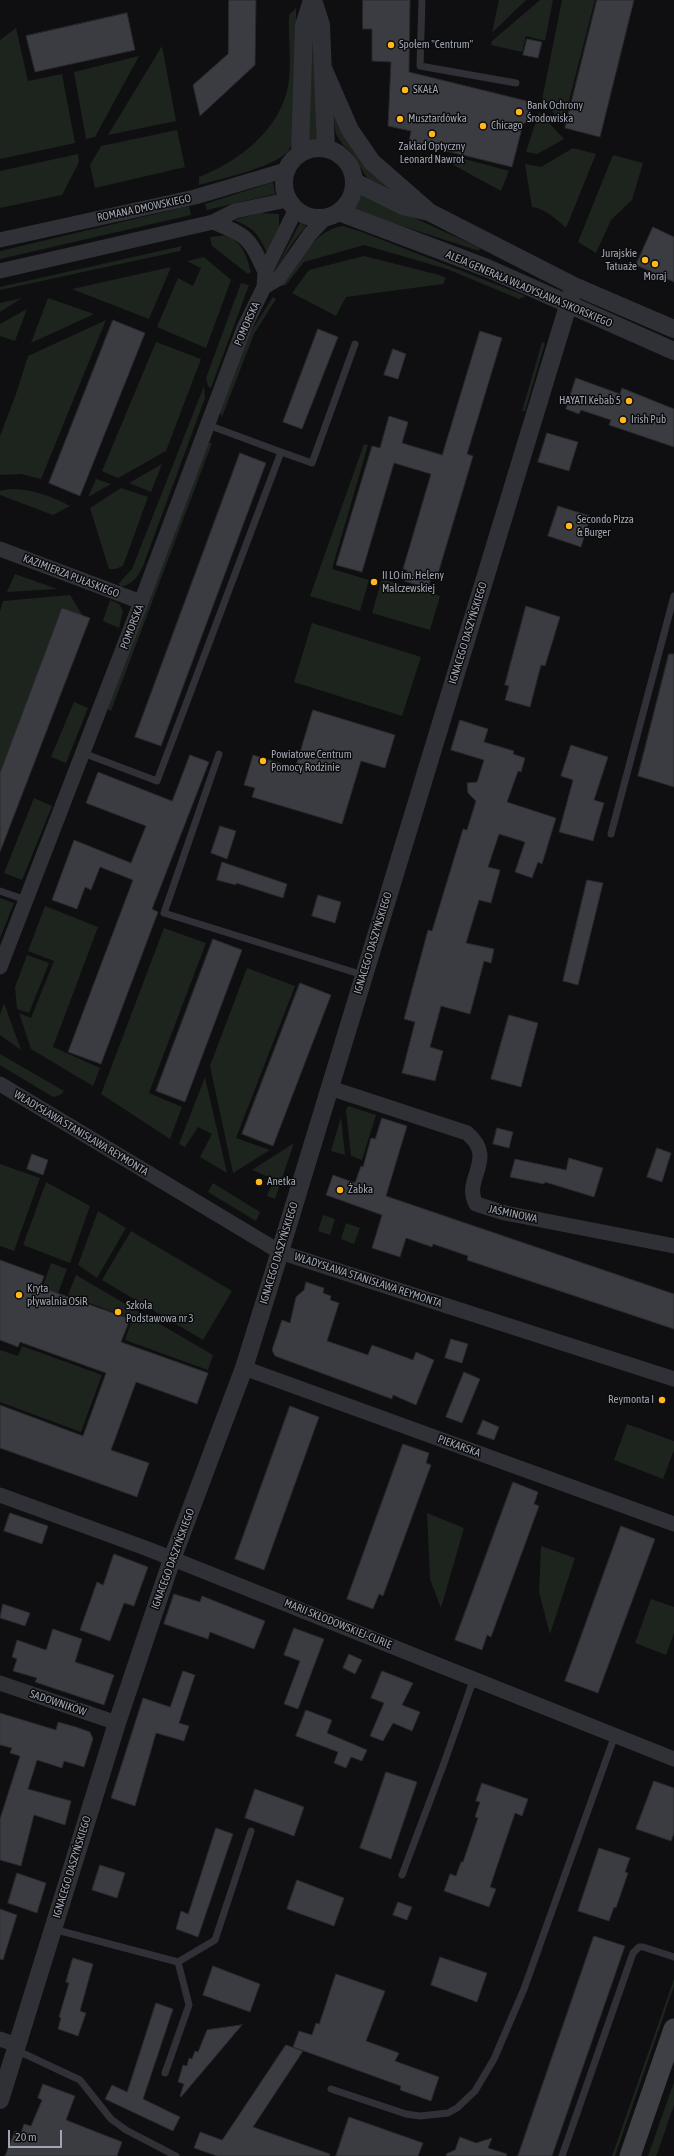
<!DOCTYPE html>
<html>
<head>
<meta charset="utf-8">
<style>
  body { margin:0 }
  #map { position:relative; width:674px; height:2156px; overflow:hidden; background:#0f0f11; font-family:"Asap Condensed",sans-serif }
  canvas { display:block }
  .scale { position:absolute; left:8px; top:2130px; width:54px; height:18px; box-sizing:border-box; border:2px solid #9fa5b3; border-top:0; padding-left:5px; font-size:12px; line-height:14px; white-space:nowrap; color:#9fa5b3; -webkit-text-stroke:3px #0b0b0c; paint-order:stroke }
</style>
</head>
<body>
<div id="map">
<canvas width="674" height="2156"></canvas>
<div class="scale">20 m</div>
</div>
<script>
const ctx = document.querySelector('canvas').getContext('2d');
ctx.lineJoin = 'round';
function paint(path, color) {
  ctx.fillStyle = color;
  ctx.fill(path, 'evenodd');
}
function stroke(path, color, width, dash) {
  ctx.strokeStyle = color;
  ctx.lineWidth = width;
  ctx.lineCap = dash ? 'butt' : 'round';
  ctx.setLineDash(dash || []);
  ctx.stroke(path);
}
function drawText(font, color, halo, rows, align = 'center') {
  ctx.font = font + ' "Asap Condensed",sans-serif';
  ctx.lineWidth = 3;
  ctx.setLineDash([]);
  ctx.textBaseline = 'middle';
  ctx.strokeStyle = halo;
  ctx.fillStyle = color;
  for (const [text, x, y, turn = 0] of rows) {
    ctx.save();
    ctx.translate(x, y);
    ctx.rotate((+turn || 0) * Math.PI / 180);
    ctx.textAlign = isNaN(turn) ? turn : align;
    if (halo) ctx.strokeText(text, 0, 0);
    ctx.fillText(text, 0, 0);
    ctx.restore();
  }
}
paint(new Path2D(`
  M499,0h27l-34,33z
  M540,0h13l-8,41 -19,-5 -4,16 -31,-7 1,-4z
  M562,0h33l-32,124 -21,-24z
  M296,8c0,27 5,124 -7,142 -12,17 -70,29 -90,35v-8c39,-15 81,-47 89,-91 4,-22 0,-48 1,-71z
  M311,11l9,128 -12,2z
  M16,28l12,53 34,-7 13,69 -75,16v-119z
  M162,46l14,75 -68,14z
  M139,56l-44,81 -9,2 -12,-67z
  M331,105l78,93 -38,-16 -6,-7 -14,-23 -8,-7 -7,-11z
  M539,112l25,27 -27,15 -11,-2z
  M177,130l8,37 -90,21 -5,-23 11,-19z
  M573,148l23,6 -30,74c-10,-9 -20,-19 -34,-21l-7,-43 16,3z
  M78,154l1,8 -17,33 -62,13v-37z
  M450,155l59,16 -8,20 -53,-29z
  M613,155l30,8 -11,37 -21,20 -15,33 -18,-11z
  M273,182l2,12 -68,16 -2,-6z
  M362,194l118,54 -1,3 -126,-41z
  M189,206l2,9 -191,44v-8z
  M260,213l19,1v13l-11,27c-11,-20 -12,-25 -34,-34z
  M300,223l6,3 -12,15 -22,34z
  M343,226l19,6 164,64 -7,3 -72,-30 -83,-24 -60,17 -18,23 -5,1c15,-23 33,-56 62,-60z
  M228,235c16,11 18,19 23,37l-3,2 -36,-28 -2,-9z
  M182,246l-2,5 -180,39v-3z
  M364,256l75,19 7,3 -3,6 -97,13 -10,19 -44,-23 17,-23z
  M204,257l27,23 -25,68 -49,-21 21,-49 15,8 8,-18 -14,-7z
  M171,267l-22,52 -77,-30z
  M241,283l8,2 -38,103 -3,-2 -2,-8z
  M273,297l3,2 -22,35 -32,83 -2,-5 29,-78z
  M22,298l-22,14v-9z
  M48,298l46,16 -63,29z
  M27,309l-12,32 -15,-5v-12z
  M106,320l-65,159 -20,-5 -21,1v-39l16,-42 12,-38z
  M156,342l45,17 -35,92 -48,27 -16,-7z
  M542,342l3,1 -20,68h-3z
  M204,386l1,12 -62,168c-6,12 -10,18 -23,21l-1,-4 13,-14z
  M207,443h5l-101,268 -5,-2z
  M364,444l4,1 -36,124 37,11 -9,31 -50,-15z
  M162,464l-11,28 -22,-9z
  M96,479l15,5 -23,13z
  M121,488l27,9 -25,69 -8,3h-6l-19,-61z
  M9,489c23,0 40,6 61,17l-17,9 -53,-20v-4z
  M15,574l42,15 -50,3z
  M382,579l58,17 -10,34 -58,-17z
  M70,595l13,21 -21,-8 -62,165v-162l3,-10z
  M110,600l9,4 4,7 -4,17 -16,-7z
  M312,623l109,34 -19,59 -108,-34z
  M74,702l14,6 -22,55 -15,-6z
  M34,798l18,8 -30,74 -18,-7z
  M0,898l14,5 -14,35z
  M45,906l53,21 -45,120 47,21 -7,18 -62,-37 -12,-36 12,5 23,-57 -26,-10z
  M164,928l42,15 -57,150 33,14 -12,32 -69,-45z
  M27,955l22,8 -20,50 -12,-4 -2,-22z
  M247,968l48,18 -59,152 34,12 -37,23 -23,-107z
  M4,1003l17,47 -21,-15v-20z
  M0,1054l64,37 -4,4 -7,2 -53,-32z
  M205,1077l22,96 -27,-16 12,-23 -14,-7 -13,20 -6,-3z
  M348,1106l28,9 -14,45 -11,-4 -5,-46z
  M341,1117l4,38 -14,-4z
  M294,1143l-19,56 -8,-3 7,-17 -22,-9z
  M0,1164l40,14 -26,73 -14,-5z
  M46,1182l44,24 -20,57 -47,-18z
  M213,1183l47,29 -4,9 -48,-29z
  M98,1211l28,17 -29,50 -19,-13z
  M323,1215l12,4 -5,16 -12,-4z
  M346,1223l14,5 -6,16 -13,-5z
  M131,1231l101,60 -29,49 -101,-60z
  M51,1263l16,6 -18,49 -15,-6z
  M76,1275l137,80 -5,15 -83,-30 7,-21 -64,-24z
  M22,1346l80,29 -21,57 -81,-30v-52l18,6z
  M627,1424l47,17v9l-11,29 -49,-19z
  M427,1513l37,15 -23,80 -11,-29z
  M541,1546l34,12 -25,76 -11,-42z
  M651,1599l23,8v26l-8,22 -31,-12z
  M674,1979v7l-59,170h-3z
  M674,2082v23l-17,49 -1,2h-8z`), '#1c241d');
const building = new Path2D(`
  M229,0h27l-1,65 -55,51 -7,-31 35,-31z
  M363,0h47l-1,72 118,29 4,7 -3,13 -5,3 -11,43 -103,-25 2,-11 -23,-5 3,-64 -19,-1v-32h-9z
  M597,0h37l-34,137 -35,-9z
  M127,13l8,37 -100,22 -9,-36z
  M527,39l15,3 -4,16 -15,-3z
  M653,227l21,10v45l-38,-17z
  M113,320l32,13 -65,163 -31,-13z
  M318,329l20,8 -36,92 -19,-7z
  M480,331l22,7 -35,116 6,2 -36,121 -5,-2 -4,13 -24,-7 3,-11 -4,-1 28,-95 -37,-11 -32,109 -26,-7 36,-119 8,2 9,-32 19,6 -6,21 40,12z
  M393,349l13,5 -8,25 -14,-4z
  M576,378l44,16 2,-6 52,21v38l-65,-22 2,-5 -30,-10 -2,4 -13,-5z
  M547,433l31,9 -9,29 -31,-9z
  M240,453l26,10 -105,283 -26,-9z
  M558,506l32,10 -9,31 -33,-11z
  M526,606l34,11 -15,49 -4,-1 -11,42 -25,-7 4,-14 -4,-1z
  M62,608l28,10 -90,234v-79z
  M669,654h5v133l-36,-11z
  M313,710l82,25 -10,33 -24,-7 -19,63 -90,-27 3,-9 -11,-3 9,-30 42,13z
  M460,720l28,9 -4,13 30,9 -1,3 12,4 -4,14 -3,-1 -11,31 49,16 -14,46 -4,-2 -6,16 -17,-6 10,-30 -26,-8 -11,33 12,3 -9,33 -12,-3 -13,43 28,6 -3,14 -7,-2 -14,53 -29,-8 -11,41 13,4 -8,30 -33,-8 13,-51 -11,-3 24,-89 4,1 31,-102 4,1 9,-29 -8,-8 -1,-10 10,-1 7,-22 -33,-10z
  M571,745l37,12 -14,43 10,3 -11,38 -34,-9 14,-52 -12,-4z
  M190,755l19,7 -57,147 6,3 -57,152 -33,-12 65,-172 -33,-13 -9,23 -6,-3 -8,22 -25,-9 22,-60 57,23 15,-37 -60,-23 12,-31 74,29z
  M220,826l16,5 -9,28 -16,-6z
  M222,862l65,22 -4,14 -47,-15v2l-19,-5z
  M587,880l16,3 -25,102 -15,-4z
  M318,895l23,7 -6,21 -23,-7z
  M213,939l29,11 -57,152 -29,-11z
  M300,983l31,12 -58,151 -31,-12z
  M509,1015l29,8 -17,64 -30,-8z
  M382,1118l25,8 -21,70 288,98v35l-207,-69 1,-4 -35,-12 -1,3 -26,-9 -6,19 -28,-9 10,-33 -56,-20 7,-20 22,8 6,-17 2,1 8,-29 4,1z
  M497,1128l16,4 -4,16 -16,-4z
  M657,1148l14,5 -9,29 -15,-5z
  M32,1154l16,6 -5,15 -16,-6z
  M569,1158l34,10 -9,29 -49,-15 -1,2 -34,-7 5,-18 51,11z
  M0,1260l44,16 -4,11 90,32 -9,23 87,31 -11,31 -61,-22 -25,68 38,13 -12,34 -137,-49v-43l83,31 23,-63 -86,-31 -2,5 -18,-7z
  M306,1282l18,6 -1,5 8,3 -1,4 9,3 -12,38 41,14 4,-10 41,15 3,-8 18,8 -18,45 -23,-10 -1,4 -117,-43 -3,-6 10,-30 8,3 6,-26 8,-7z
  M451,1339l17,5 -6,19 -17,-5z
  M464,1372l16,7 -18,44 -16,-6z
  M290,1406l29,11 -55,153 -29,-11z
  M483,1420l16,7 -5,13 -17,-6z
  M403,1444l26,9 -3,10 5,2 -48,131 -4,-2 -6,15 -26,-10z
  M513,1482l25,10 -4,12 5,2 -48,131 -4,-2 -5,15 -27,-10z
  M10,1513l38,13 -6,18 -38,-13z
  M621,1526l34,13 -57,154 -33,-12z
  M114,1554l34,13 -14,39 -10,-3 -14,38 -30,-11 17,-48 6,3z
  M174,1594l26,8 2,-6 63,25 -11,28 -44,-17 -2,7 -44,-15z
  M3,1604l27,9 -5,13 -25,-8z
  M294,1628l30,11 -26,70 -14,-5 16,-43 -16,-6z
  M53,1629l29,10 -7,23 39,13 -10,30 -69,-23 2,-4 -24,-7 4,-12 -5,-2 5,-17 29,10z
  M349,1654l13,6 -7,14 -12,-6z
  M183,1671l12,4 -16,48 10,3 -5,15 -28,-8 -21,73 -24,-8 32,-100 27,9z
  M382,1671l31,12 -11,22 18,7 -8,19 -19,-8 -10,18 -13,-5 14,-33 -13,-5z
  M306,1710l26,10 -5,13 40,17 -5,11 -11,-4 -5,11 -12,-5 4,-11 -42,-16z
  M0,1713l56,17 2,-8 18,5 14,5 3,7 -9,28 -20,-6 -2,7 -25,-8 -9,29 43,12 -6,24 -31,-10 -13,51 -21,-6v-41l20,-63 -10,-3 2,-5 -12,-3z
  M386,1772l31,10 -26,77 -31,-11z
  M654,1781l20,7v45l-3,8 -35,-12z
  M482,1783l46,16 -6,17 -7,-3 -25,74 6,2 -7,18 -45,-16 6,-17 6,2 5,-14h2l15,-44 -3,-1 5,-15 -4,-1z
  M255,1789l49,18 -10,29 -49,-18z
  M216,1828l17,6 -35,103 -22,-8 5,-18 7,3z
  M599,1848l31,10 -5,14 3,1 -12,35 -2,-1 -5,14 -31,-10z
  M100,1865l25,8 -8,25 -25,-8z
  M17,1873l29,10 -9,30 -29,-10z
  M297,1880l47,18 -10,28 -47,-17z
  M398,1902l14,5 -5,13 -14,-5z
  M0,1909l17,6 -14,45 -3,-1z
  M594,1936l31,10 -73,210h-34z
  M440,1957l47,16 -10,29 -46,-17z
  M73,1958l20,6 -13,47 6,2 -8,23 -20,-7 3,-11 -2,-1 10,-34 -3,-1z
  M213,1966l47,18 -10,28 -47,-17z
  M336,1974l49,17 -19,50 33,12 -4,8 44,16 -8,24 -31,-11 1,-4 -108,-39 6,-16 13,4 4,-12 3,1z
  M156,2003l17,6 -30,90 37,18 -7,14 -68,-32 7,-14 15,7z
  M242,2025l-61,72 -1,-1 4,-12 -6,-2 5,-17 4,1 2,-8 3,1 3,-8 3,1 9,-22z
  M286,2045l17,6 -50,76 77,27 -1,2h-112l-23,-8 6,-16 22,8z
  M43,2084l32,12 -9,24 56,22 -5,14h-112l10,-25 6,2 3,-9 7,2 11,-26 -4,-2z
  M349,2117l74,26 -5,13h-82z
  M460,2137l16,6 16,-5 -4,10 19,6 -1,2h-59l-1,-2 9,-4z`);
paint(building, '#3b3c41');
stroke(building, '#29292d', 1);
stroke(new Path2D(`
  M422,0l-2,66 96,17
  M281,452l31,11 43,-119
  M83,753l74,28 124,-329 -73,-27
  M219,754l-55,159 199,62
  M611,834l63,-238
  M0,891l26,9
  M402,1875l41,-109 31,-88
  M53,1929l125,33 37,-22 36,-109
  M16,2050l64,30 31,39 15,11 50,26
  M165,2073l24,-68 -11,-43
  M331,2089l75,25 14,2 28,-3 9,-5 18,-17 19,-32 30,-70 91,-254
  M562,2156l71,-203 6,-6h4l31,10`), '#303136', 7);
stroke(new Path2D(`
  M213,222c35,14 36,15 52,50
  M0,240l195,-43 91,-27
  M0,271l213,-49 22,-11 52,-11
  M264,287l15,-9 31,-44 15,-16
  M0,549l141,53
  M0,967l141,-365 103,-274 20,-41 1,-15 30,-61
  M0,1084l280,168 394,127
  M330,1088l137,45c31,26 -5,46 9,71l29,9 169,33
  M244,1368l430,156
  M0,1495l148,54 526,210
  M0,1683l117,40
  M0,2039l17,6`), '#303136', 15);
stroke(new Path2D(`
  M313,0l8,25 5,123
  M323,68l27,62 22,32 55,48
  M284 183a35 35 0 1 1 70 0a35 35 0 1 1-70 0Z
  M300,152l4,-126 8,-26
  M355,182l48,24 26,6 145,74 100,43
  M339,212l148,56 187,83
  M0,2100l117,-377 55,-164 72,-191 27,-87 303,-995`), '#303136', 18);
stroke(new Path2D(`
  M630,2156l44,-127`), '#3e4046', 21);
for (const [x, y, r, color] of [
  [391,45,4,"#ffb719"],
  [405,90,4,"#ffb719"],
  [519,112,4,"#ffb719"],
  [400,119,4,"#ffb719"],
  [483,126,4,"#ffb719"],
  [432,134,4,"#ffb719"],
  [645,260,4,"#ffb719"],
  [655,264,4,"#ffb719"],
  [629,401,4,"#ffb719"],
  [623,420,4,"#ffb719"],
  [569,526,4,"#ffb719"],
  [374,582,4,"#ffb719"],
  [263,761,4,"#ffb719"],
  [259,1182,4,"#ffb719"],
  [340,1190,4,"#ffb719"],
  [19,1295,4,"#ffb719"],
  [118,1312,4,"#ffb719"],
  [662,1400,4,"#ffb719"]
]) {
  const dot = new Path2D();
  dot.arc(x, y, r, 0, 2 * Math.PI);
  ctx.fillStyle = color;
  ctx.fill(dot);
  stroke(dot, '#0b0b0c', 1.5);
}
drawText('11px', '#9fa5b3', '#0b0b0c', [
  ["Społem \"Centrum\"",399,45],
  ["SKAŁA",413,90],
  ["Bank Ochrony",527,106],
  ["Środowiska",527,119],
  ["Musztardówka",408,119],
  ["Chicago",491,126],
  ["Zakład Optyczny",432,147,"center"],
  ["Leonard Nawrot",432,160,"center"],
  ["Jurajskie",637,254,"right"],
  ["Tatuaże",637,267,"right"],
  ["Moraj",655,277,"center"],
  ["HAYATI Kebab 5",621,401,"right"],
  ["Irish Pub",631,420],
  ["Secondo Pizza",577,520],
  ["& Burger",577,533],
  ["II LO im. Heleny",382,576],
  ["Malczewskiej",382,589],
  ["Powiatowe Centrum",271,755],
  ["Pomocy Rodzinie",271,768],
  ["Anetka",267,1182],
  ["Żabka",348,1190],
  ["Kryta",27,1289],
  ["pływalnia OSiR",27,1302],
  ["Szkoła",126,1306],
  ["Podstawowa nr 3",126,1319],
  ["Reymonta I",654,1400,"right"]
], 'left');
drawText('11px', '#9fa5b3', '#0b0b0c', [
  ["ROMANA DMOWSKIEGO",144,208,-12],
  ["ALEJA GENERAŁA WŁADYSŁAWA SIKORSKIEGO",529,289,23],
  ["POMORSKA",247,324,-66],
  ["KAZIMIERZA PUŁASKIEGO",71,576,21],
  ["POMORSKA",132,627,-69],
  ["IGNACEGO DASZYŃSKIEGO",468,633,-73],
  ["IGNACEGO DASZYŃSKIEGO",373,943,-73],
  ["WŁADYSŁAWA STANISŁAWA REYMONTA",81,1133,31],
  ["JAŚMINOWA",513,1214,12],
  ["IGNACEGO DASZYŃSKIEGO",279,1253,-73],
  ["WŁADYSŁAWA STANISŁAWA REYMONTA",368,1280,18],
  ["PIEKARSKA",459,1446,20],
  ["IGNACEGO DASZYŃSKIEGO",173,1559,-70],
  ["MARII SKŁODOWSKIEJ-CURIE",338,1624,22],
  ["SADOWNIKÓW",58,1703,19],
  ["IGNACEGO DASZYŃSKIEGO",72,1867,-73]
]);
</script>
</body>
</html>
